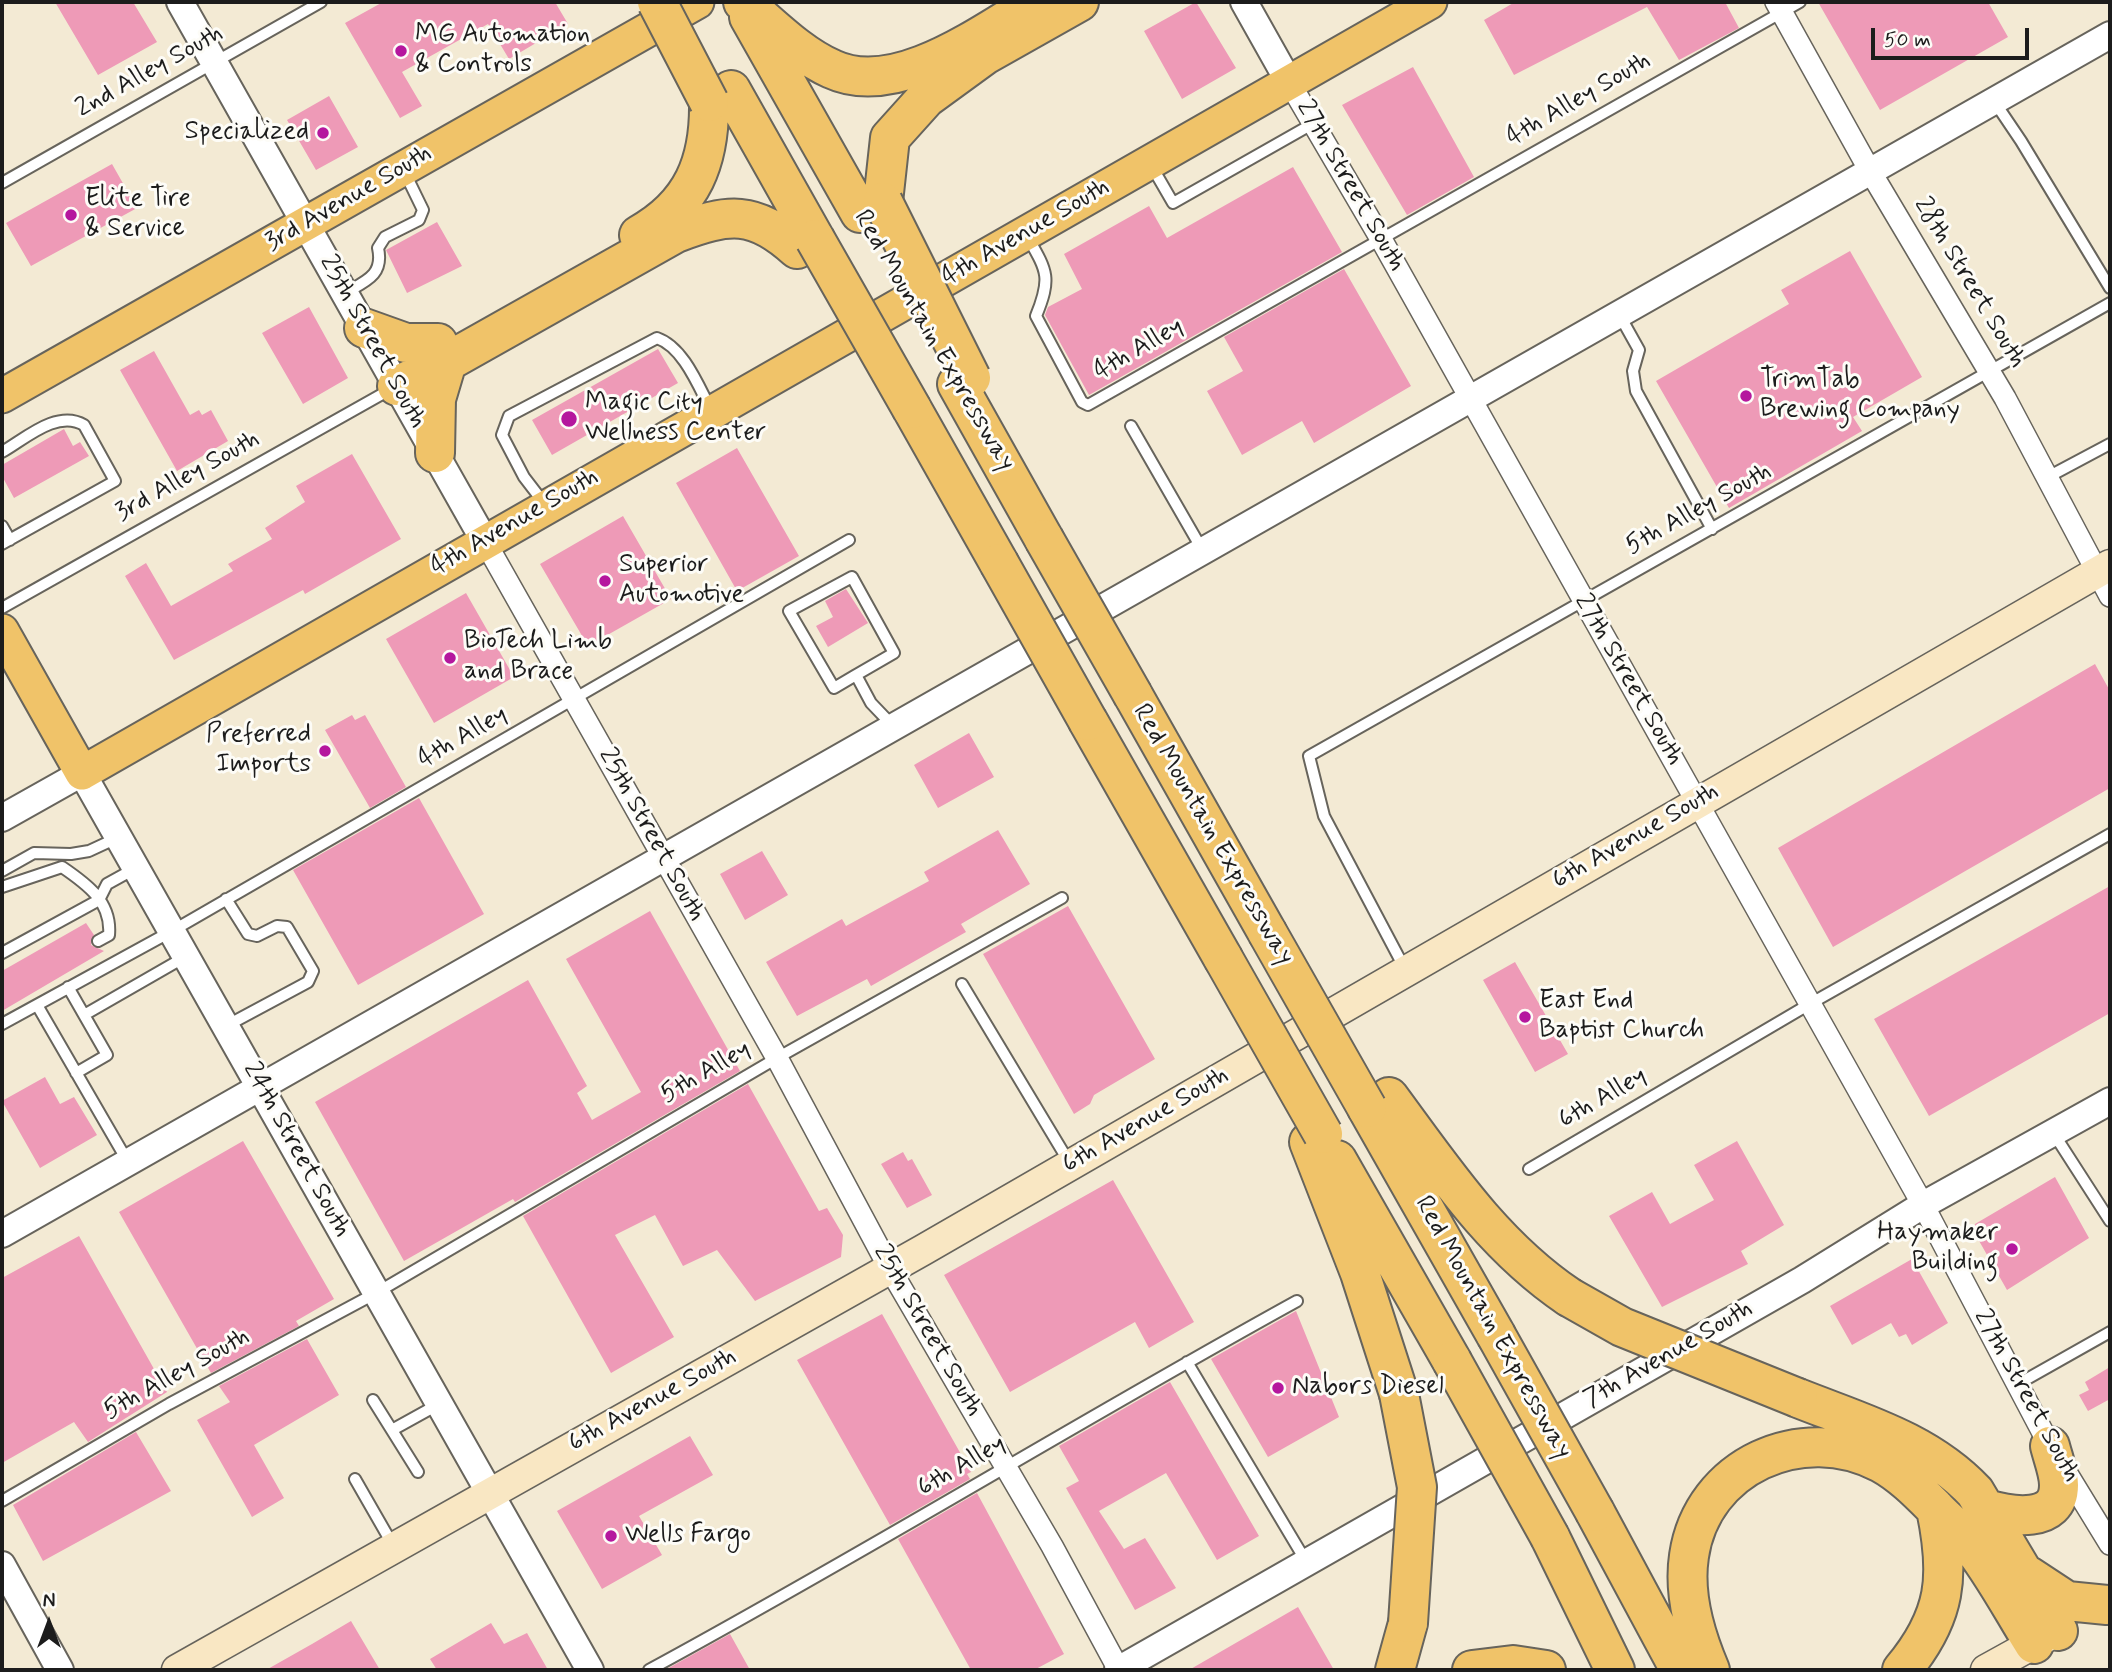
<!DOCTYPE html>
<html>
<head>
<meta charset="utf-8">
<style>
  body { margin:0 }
  #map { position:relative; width:2112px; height:1672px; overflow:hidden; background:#f3ead4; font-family:Mynerve,sans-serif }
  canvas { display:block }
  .frame { position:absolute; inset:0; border:4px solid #1c1c1c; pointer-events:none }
  .north { position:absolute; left:14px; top:1588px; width:70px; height:70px; -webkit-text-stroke:5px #fdfcf7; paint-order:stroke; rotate:0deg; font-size:19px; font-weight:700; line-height:28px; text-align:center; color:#1c1c1c }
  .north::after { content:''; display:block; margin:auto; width:24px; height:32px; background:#1c1c1c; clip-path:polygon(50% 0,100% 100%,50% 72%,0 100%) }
  .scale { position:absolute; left:1871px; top:28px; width:158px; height:32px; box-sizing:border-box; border:4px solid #1c1c1c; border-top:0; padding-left:9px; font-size:21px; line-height:24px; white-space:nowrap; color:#1c1c1c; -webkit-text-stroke:5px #fdfcf7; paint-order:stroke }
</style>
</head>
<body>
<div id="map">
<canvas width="2112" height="1672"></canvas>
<div class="frame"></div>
<div class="north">N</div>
<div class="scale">50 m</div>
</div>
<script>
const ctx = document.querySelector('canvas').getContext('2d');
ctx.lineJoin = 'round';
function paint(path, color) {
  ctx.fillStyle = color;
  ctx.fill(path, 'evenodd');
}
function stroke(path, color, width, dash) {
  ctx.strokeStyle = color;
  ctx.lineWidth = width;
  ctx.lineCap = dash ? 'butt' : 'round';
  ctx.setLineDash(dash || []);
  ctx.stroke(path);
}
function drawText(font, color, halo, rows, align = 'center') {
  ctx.font = font + ' Mynerve,sans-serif';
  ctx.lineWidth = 6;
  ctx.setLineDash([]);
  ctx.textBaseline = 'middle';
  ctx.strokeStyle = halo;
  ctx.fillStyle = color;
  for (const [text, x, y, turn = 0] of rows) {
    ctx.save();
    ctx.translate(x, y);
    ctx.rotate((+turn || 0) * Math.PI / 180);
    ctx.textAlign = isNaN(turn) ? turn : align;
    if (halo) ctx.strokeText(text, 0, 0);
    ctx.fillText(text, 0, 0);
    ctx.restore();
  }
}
paint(new Path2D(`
  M55,2h78l24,40 -59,33z
  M383,2h172l13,22 -59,35 -21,-35 -86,48 20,34 -22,12 -55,-95z
  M1196,2l40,66 -54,31 -38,-68z
  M1515,2h210l14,26 -60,32 -32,-53 -133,68 -30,-55z
  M1818,2h170l20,35 -128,73z
  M1413,67l61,110 -67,38 -65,-110z
  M329,96l29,51 -42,23 -29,-50z
  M112,164l25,44 -106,58 -25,-43z
  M1293,167l49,85 -253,143 -44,-80 3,-8 34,-18 -18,-35 85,-48 18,32z
  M437,222l25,44 -55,27 -21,-43z
  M1850,251l72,126 -69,40 9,14 -133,77 -73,-127 133,-77 -8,-14z
  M1344,269l67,117 -97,57 -12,-22 -60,34 -35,-64 36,-20 -19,-34z
  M309,307l39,71 -45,26 -41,-71z
  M658,349l20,34 -126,72 -20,-35z
  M154,351l36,64 9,-5 3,5 9,-5 17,31 -51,30 -57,-101z
  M64,429l9,17 7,-4 9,14 -75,42 -12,-22v-11z
  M737,448l62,108 -62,35 -61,-108z
  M352,454l49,85 -96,55 -2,-4 -129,70 -49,-84 21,-13 25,43 62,-35 -5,-7 44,-25 -7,-11 40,-26 -9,-16z
  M623,516l48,83 -83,47 -48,-82z
  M846,589l22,34 -40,24 -12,-21 17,-9 -8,-16z
  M466,593l48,84 -80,46 -48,-84z
  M2095,664l15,27v97l-277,159 -55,-99z
  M352,715l3,5 10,-5 41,72 -36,21 -45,-78z
  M969,733l25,44 -56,31 -24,-43z
  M419,798l65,116 -126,71 -65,-115z
  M998,830l32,54 -69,40 5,8 -95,54 -4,-7 -70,37 -31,-54 76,-43 4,7 83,-45 -5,-9z
  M762,851l26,44 -43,25 -25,-46z
  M2110,886v127l-181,103 -55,-97z
  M1068,906l87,153 -61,36 -4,9 -16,10 -91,-160z
  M650,911l90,160 -225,131 -2,-3 -109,62 -89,-159 213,-122 59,106 -10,7 15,27 49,-28 -75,-133z
  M86,923l8,12 -3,10 13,6 -102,60v-40z
  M1515,962l53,92 -33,18 -52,-92z
  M45,1077l15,27 14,-7 23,38 -57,33 -38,-67z
  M748,1084l71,127 8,-3 16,27 -2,22 -86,44 -38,-51 -34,16 -28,-51 -40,20 59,102 -63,36 -88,-157z
  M243,1141l91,158 -38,22 3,5 -88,47 -92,-161z
  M1737,1141l47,84 -43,26 7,13 -86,43 -53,-91 43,-24 18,32 44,-24 -20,-35z
  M903,1152l5,9 4,-2 20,36 -25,13 -26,-44z
  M2055,1177l34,61 -82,52 -33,-58 1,-8z
  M1113,1180l81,142 -45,26 -14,-26 -125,70 -66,-117z
  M79,1236l88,156 -79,50 -14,-20 -72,41v-185z
  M1912,1259l36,64 -36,22 -6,-11 -7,3 -8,-14 -39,22 -22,-39z
  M1296,1311l43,106 -71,40 -57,-98z
  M882,1314l89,158 -4,2 3,5 -80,46 -93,-165z
  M307,1339l32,56 -85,50 30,53 -32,19 -55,-97 33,-18 -11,-16z
  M2110,1367v32l-22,12 -9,-16 10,-5 -4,-8z
  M1170,1382l89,154 -42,24 -51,-87 -67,38 25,38 21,-11 31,50 -41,22 -69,-122 13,-7 -20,-35z
  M136,1432l35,59 -128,70 -30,-56z
  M690,1436l23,39 -74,41 23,39 -60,34 -45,-78z
  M977,1493l87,161 -30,16h-63l-73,-131z
  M1298,1607l36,63h-145z
  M351,1621l29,49h-114l46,-26z
  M491,1623l13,21 23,-11 21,37h-111l-7,-11z
  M730,1634l20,36h-85z`), '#ee9ab7');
const service = new Path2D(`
  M1994,101l27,40 89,147
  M1151,165l22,38 141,-80
  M2,183l319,-181
  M1027,236c20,35 25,41 9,80l46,86 6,3 712,-403
  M345,293c21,-12 39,-18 33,-45l7,-11 34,-17 4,-10 -19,-39
  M1620,316l19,34 -6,21 3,20 76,138
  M1131,426l72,125
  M2,452c23,-13 55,-43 82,-27l31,56 -113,63
  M2046,478l64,-34
  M544,503l-20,-26 -22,-42 7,-19 148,-78c26,9 41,47 53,70
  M2,526l8,14
  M2,608l391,-220
  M856,675l38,-22 -42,-76 -63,34 45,77 22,-13 15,28 23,24
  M2,871l32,-18 37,1 18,-3 28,-13
  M2,887l60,-20c25,17 50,35 47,68l-11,6
  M226,899l22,35 9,2 20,-10 10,1 26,44 -5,11 -82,44
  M2,953l97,-53 8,-16 29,-16
  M1405,969l-81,-153 -15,-60 801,-453
  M962,984l107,178
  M68,987l39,68 -31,18
  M37,1005l91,157
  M84,1015l101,-58
  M2,1024l170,-93 677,-391
  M2054,1134l56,87
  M1529,1169l279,-164 302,-171
  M1187,1362l120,201
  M2018,1384l92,-52
  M373,1400l45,72
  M392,1430l47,-26
  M355,1479l39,68
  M2,1501l167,-97 207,-111 401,-235 285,-160
  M649,1670c218,-118 430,-249 648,-369`);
const minor = new Path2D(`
  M1776,2l94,169 135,227 105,198
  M1289,82l92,157 542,966 127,241 60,98
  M484,540l293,518 113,211 162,277 67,124`);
const tertiary = new Path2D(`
  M180,2l304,538
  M1244,2l45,80
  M2,818l80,-45 508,897
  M2,1234l2108,-1199
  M2,1565l58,105
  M1118,1670l684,-390 121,-75 187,-104`);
const secondary = new Path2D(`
  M177,1670l746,-420 1187,-685
  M1986,1670l67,-37`);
const primary = new Path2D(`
  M2,396l695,-394
  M2,631l80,142 1348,-771`);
const motorway = new Path2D(`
  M743,2c28,23 55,52 89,67 64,30 151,-36 204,-67
  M749,17l111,196
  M731,90l84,149
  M883,202l7,-64 36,-40 59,-43 94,-53
  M639,235c54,-30 71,-74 70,-133
  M364,328l42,15h32
  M957,384l87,155
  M397,386l50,-24 229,-129c53,-20 78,-23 121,16
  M912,409l87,154
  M435,453l1,-54 11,-37
  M1133,695l134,237
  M1088,721l135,237
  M1389,1097c54,73 103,148 180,200
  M1367,1108l129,227
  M1309,1142l51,131 39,121
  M1337,1160l115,201
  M1798,1398c63,25 129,43 177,94l83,139
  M1986,1509c24,7 73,16 73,-24 0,-12 -6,-27 -9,-39
  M1595,1512l85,158
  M1550,1537l65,133
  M2029,1576l38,25 40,4
  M1395,1670l13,-47
  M1472,1670l41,-5 33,5
  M1710,1670c-15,-35 -27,-75 -21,-114 13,-90 113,-135 192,-93 20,11 36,27 53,44 11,12 23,21 34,34 25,31 44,68 66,103
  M1902,1670c45,-54 48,-94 34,-161`);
stroke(service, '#67645c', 14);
stroke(minor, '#67645c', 24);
stroke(tertiary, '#67645c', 30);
stroke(secondary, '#67645c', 33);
stroke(primary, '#67645c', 37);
stroke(motorway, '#67645c', 42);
stroke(service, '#fff', 10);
stroke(minor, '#fff', 21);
stroke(tertiary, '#fff', 26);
stroke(secondary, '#f9e7c3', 30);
stroke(primary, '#f0c369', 33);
stroke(motorway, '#f0c369', 38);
const motorwayBridge = new Path2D(`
  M657,2l52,100
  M883,202l88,176
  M815,239l97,170
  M1044,539l89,156
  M999,563l89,158
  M1267,932l100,176
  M1223,958l100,176
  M1569,1297l53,30 176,71
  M1496,1335l99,177
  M1452,1361l98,176
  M1399,1394l18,93 -9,136`);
stroke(motorwayBridge, '#67645c', 42, []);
stroke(motorwayBridge, '#f0c369', 38);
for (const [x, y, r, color] of [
  [401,51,7,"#b5179e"],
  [323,133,7,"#b5179e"],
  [71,215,7,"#b5179e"],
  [1746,396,7,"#b5179e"],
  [569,419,9,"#b5179e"],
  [605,581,7,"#b5179e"],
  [450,658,7,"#b5179e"],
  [325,751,7,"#b5179e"],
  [1525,1017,7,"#b5179e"],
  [2012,1249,7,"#b5179e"],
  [1278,1388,7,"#b5179e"],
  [611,1536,7,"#b5179e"]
]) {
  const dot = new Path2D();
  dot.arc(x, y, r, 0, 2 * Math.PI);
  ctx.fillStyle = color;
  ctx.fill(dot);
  stroke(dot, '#fdfcf7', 2.5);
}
drawText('26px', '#1c1c1c', '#fdfcf7', [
  ["MG Automation",415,36],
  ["& Controls",415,66],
  ["Specialized",309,133,"right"],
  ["Elite Tire",85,200],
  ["& Service",85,230],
  ["TrimTab",1760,381],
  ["Brewing Company",1760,411],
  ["Magic City",585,404],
  ["Wellness Center",585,434],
  ["Superior",619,566],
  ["Automotive",619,596],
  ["BioTech Limb",464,643],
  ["and Brace",464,673],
  ["Preferred",311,736,"right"],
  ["Imports",311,766,"right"],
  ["East End",1539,1002],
  ["Baptist Church",1539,1032],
  ["Haymaker",1998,1234,"right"],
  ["Building",1998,1264,"right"],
  ["Nabors Diesel",1292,1388],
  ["Wells Fargo",625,1536]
], 'left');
drawText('26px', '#1c1c1c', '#fdfcf7', [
  ["2nd Alley South",150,72,-29],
  ["4th Alley South",1579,100,-30],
  ["27th Street South",1350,186,60],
  ["3rd Avenue South",349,199,-30],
  ["4th Avenue South",1026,233,-30],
  ["28th Street South",1969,283,59],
  ["Red Mountain Expressway",933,341,60],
  ["25th Street South",372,342,61],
  ["4th Alley",1139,350,-30],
  ["3rd Alley South",188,477,-29],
  ["5th Alley South",1699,510,-29],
  ["4th Avenue South",515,523,-30],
  ["27th Street South",1628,680,60],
  ["4th Alley",463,738,-30],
  ["25th Street South",651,835,61],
  ["Red Mountain Expressway",1212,835,60],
  ["6th Avenue South",1636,837,-30],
  ["5th Alley",706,1073,-30],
  ["6th Alley",1603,1099,-30],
  ["6th Avenue South",1146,1121,-30],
  ["24th Street South",296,1150,61],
  ["Red Mountain Expressway",1492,1328,61],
  ["25th Street South",927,1331,60],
  ["7th Avenue South",1669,1355,-30],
  ["5th Alley South",177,1375,-29],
  ["27th Street South",2026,1396,61],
  ["6th Avenue South",653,1401,-29],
  ["6th Alley",962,1467,-30]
]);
</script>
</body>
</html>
